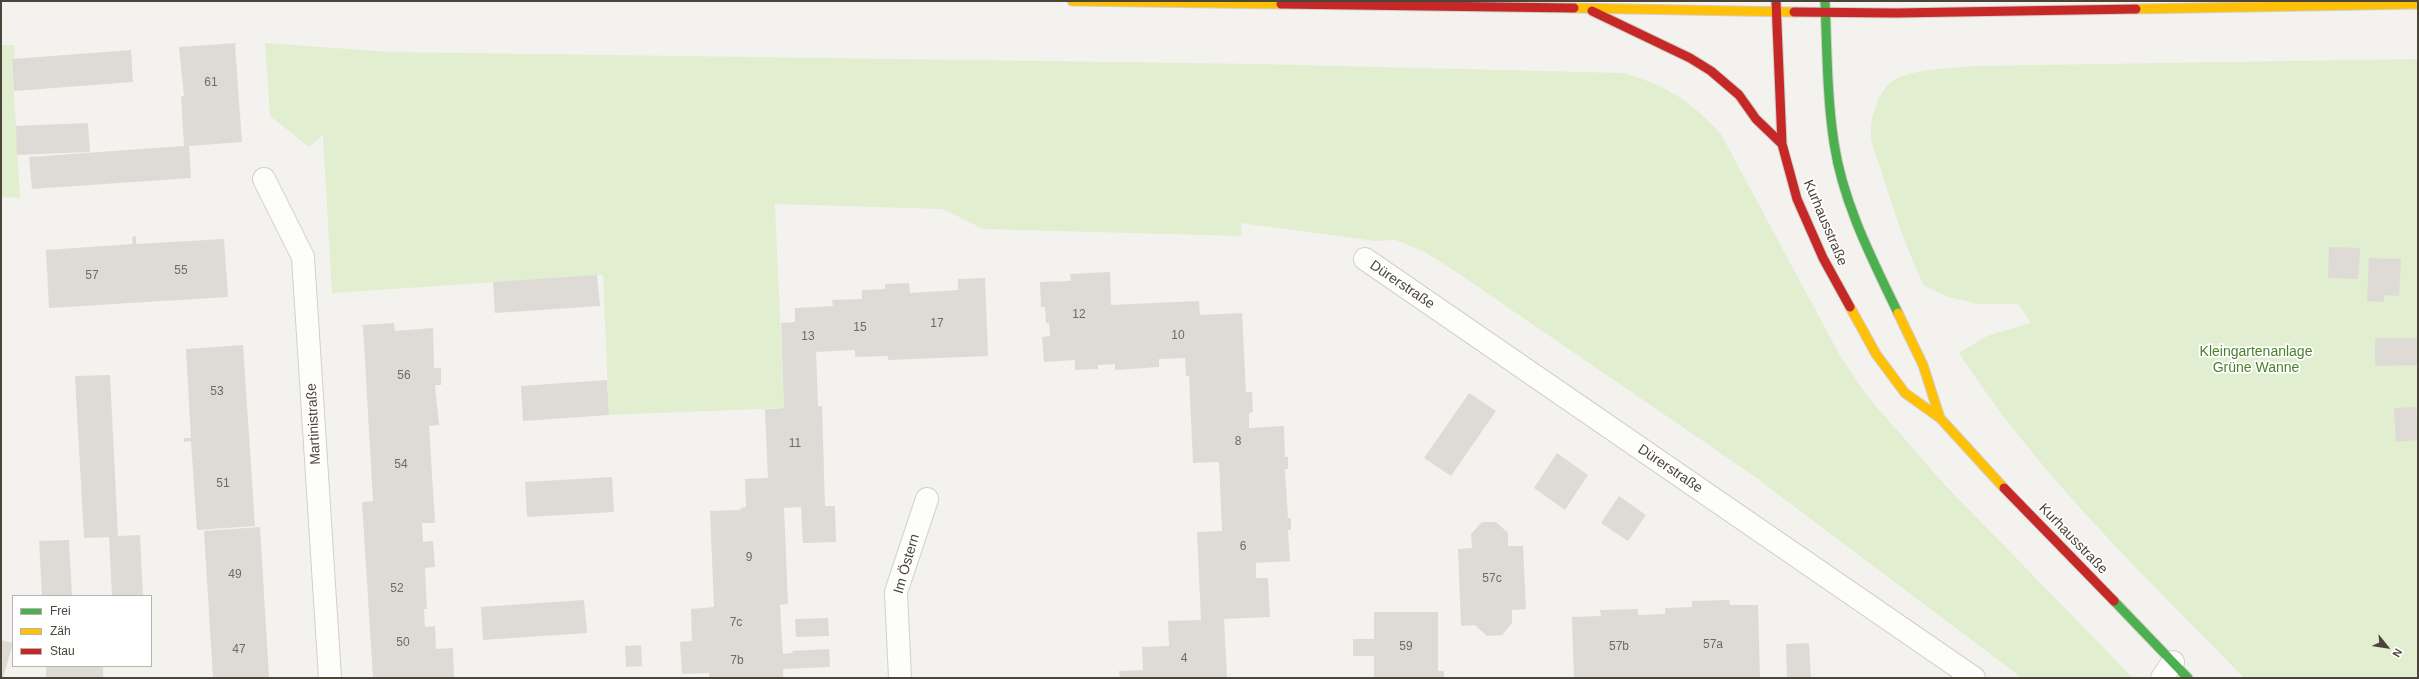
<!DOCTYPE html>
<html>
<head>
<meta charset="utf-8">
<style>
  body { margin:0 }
  #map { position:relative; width:2419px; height:679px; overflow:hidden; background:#f4f2ee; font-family:Helvetica,sans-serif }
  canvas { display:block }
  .frame { position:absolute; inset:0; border:2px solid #4b4439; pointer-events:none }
  .legend { position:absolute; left:12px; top:595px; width:140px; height:72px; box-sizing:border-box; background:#fff; border:1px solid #b7b4b0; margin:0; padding:5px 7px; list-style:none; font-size:12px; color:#4b4439 }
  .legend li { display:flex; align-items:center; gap:8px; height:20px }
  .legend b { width:20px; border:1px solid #b7b4b0 }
  .north { position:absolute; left:2367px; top:627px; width:40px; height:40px; -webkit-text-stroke:3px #fff; paint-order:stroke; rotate:120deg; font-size:11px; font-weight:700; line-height:16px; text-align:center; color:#4b4439 }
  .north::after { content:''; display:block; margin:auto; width:14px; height:18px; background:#4b4439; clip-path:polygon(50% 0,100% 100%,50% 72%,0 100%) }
</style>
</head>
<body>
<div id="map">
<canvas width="2419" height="679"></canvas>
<div class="frame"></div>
<ul class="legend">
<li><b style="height:5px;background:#4caf50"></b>Frei</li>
<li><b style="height:5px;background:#ffc107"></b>Zäh</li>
<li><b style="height:5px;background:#c62828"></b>Stau</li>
</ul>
<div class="north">N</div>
</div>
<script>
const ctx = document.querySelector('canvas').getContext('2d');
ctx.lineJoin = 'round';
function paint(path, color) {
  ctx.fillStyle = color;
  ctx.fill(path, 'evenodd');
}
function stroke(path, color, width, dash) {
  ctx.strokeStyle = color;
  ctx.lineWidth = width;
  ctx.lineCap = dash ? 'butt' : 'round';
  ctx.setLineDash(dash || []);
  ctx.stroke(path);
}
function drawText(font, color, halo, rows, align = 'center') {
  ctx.font = font + ' Helvetica,sans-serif';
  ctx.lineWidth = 3.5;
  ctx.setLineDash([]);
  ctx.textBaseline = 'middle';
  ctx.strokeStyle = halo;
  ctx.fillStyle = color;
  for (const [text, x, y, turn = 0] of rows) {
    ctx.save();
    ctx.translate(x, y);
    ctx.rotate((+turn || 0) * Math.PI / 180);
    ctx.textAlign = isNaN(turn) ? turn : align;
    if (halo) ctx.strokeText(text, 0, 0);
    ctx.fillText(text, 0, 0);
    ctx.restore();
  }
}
paint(new Path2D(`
  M265,43l126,9 866,12 366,9c43,12 68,28 98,61l118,220 29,43 77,88 188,193h-111l-268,-202 -308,-211 -23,-14 -27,-11 -21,1 -134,-18 1,13 -259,-7 -40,-20 -168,-5 9,204 -175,7 -6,-140 -271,18 -9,-158 -14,12 -39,-31z
  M1,45h13l1,13 -3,1 8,139 -19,-1z
  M2418,59v619h-174c-101,-104 -206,-203 -285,-325l28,-17 44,-13 -13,-19h-41l-28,-7 -25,-11c-18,-38 -31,-77 -43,-116 -3,-11 -10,-24 -10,-35 -1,-17 8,-48 25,-56 22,-11 53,-10 78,-13z`), '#e1eecf');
paint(new Path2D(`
  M237,43l-2,2 7,97 -53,4 2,32 -159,11 -3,-32 155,-11 -3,-50h3l-5,-49z
  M131,50l2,32 -119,9 -2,-32z
  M88,123l2,29 -73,3 -1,-29z
  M136,236v8l88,-5 4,58 -179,11 -3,-58 87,-6 -1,-7z
  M2329,247l31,1 -2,31 -30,-1z
  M2369,258l32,1 -2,37 -15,-1v7l-17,-1z
  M1110,272l1,33 88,-4 1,14 42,-2 4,79h6l1,20 -4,1v15l35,-2 1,31h3v12h-3l3,49h3v12h-3l2,31 -34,2v15h12l2,39 -46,2 3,59h-107l-1,-7 24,-1 -1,-23 27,-1 -1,-25 33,-1 -4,-88 25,-1 -3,-69 -26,1 -4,-87h-3l-1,-18 -26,1v8l-44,3v-6l-17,1v4l-23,1v-10l-31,2 -2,-25 8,-1 -1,-13h-3l-1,-16h-4l-1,-25 31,-1 -1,-7z
  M597,275l3,31 -105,7 -2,-31z
  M985,278l3,78 -100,4v-4l-33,1v-7l-39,2 2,54h4l3,100h10l1,36 -33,1 -2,-36 -17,1 4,96 -8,1 3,49 10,-1 -1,-2 37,-2 1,18 -47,2v9h-74v-5l-27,1 -2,-32 12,-1 -1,-32 23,-2 -4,-96 31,-1 -1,-2 6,-1 -1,-28 23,-1 -3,-68h-6l25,-2 -3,-85 14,-1v-14l38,-2 -1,-6 30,-1v-9l23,-1v-5l24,-1 1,10 48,-3v-11z
  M394,323l1,8 38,-3 1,40h7v17h-6l4,40 -10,1 6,97h-13l1,19 10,-1 2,26 -10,1 2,41h-3l1,18 10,-1 1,23 17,-1 1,30h-81l-11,-176 11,-1 -10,-175 -2,-1z
  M2375,338h43v27l-43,1z
  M243,345l12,181 -58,4 -6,-89 -7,1v-4h7l-5,-89z
  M110,375l8,161 22,-1 3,61h-31l-3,-59 -25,1 -9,-162z
  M607,380l2,35 -86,6 -2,-35z
  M1469,393l27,18 -45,65 -27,-18z
  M2416,407l2,33 -22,2 -2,-34z
  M1557,453l31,22 -23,35 -31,-22z
  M612,477l2,35 -87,5 -2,-35z
  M1619,496l27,19 -18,26 -27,-18z
  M1482,522h14l12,11v13h15l3,63 -14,1v13l-10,12 -15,1 -12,-11 -14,1 -3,-77 14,-1 -1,-14z
  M260,527l9,151h-56l-9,-147z
  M69,540l3,56h-30l-3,-55z
  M584,600l3,33 -104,7 -2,-33z
  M1729,600l1,5h28l2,72 -186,1 -2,-61 29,-1 -1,-6 38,-1v6l27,-1v-6l27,-1v-6z
  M1374,612h64v59h6v7h-70v-22h-21v-17h21z
  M828,618l1,18 -33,1 -1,-18z
  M1,640l12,3 -10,35h-2z
  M1809,643l2,35h-24l-1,-34z
  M641,645l1,21 -16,1 -1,-21z
  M46,666h57v12h-57z`), '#dedbd6');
const street = new Path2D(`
  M264,179l39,78 27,421
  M1365,259l609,419
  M900,678l-4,-86 31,-93
  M2162,678l11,-16`);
const fast = new Path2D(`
  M1825,1c2,47 2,96 9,142 9,60 38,116 64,170
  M2114,601l74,77`);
const slow = new Path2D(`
  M1072,1l209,3
  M1574,8l220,4
  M2136,9l282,-5
  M1850,307l26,47 29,39 35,25 64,70
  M1898,313l25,52 17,53`);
const jam = new Path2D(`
  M1776,1l6,143 15,55 26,59 27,49
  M1281,4l293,4
  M1592,11l98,47 21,13 28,24 17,24 26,25
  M1794,12l102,1 240,-4
  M2004,488l110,113`);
stroke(street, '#d2d0cb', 24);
stroke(fast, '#d3cfc5', 11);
stroke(slow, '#d3cfc5', 11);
stroke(jam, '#d3cfc5', 11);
stroke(street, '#fdfdfc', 22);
stroke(fast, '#4caf50', 9);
stroke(slow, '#ffc107', 9);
stroke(jam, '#c62828', 9);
drawText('12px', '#706a61', null, [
  ["61",211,83],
  ["55",181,271],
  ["57",92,276],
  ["12",1079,315],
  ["17",937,324],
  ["15",860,328],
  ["10",1178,336],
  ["13",808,337],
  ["56",404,376],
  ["53",217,392],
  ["8",1238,442],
  ["11",795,444],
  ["54",401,465],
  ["51",223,484],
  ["6",1243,547],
  ["9",749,558],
  ["49",235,575],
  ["57c",1492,579],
  ["52",397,589],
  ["7c",736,623],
  ["50",403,643],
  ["57a",1713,645],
  ["59",1406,647],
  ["57b",1619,647],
  ["47",239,650],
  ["4",1184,659],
  ["7b",737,661]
]);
drawText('14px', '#4b4439', '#fff', [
  ["Kurhausstraße",1825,223,67],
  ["Dürerstraße",1402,285,34],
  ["Martinistraße",314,424,-93],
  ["Dürerstraße",1670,469,34],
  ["Kurhausstraße",2073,539,46],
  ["Im Östern",907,564,-74]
]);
drawText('14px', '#4a7f2a', '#fff', [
  ["Kleingartenanlage",2256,352],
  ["Grüne Wanne",2256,368]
]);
</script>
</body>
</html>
